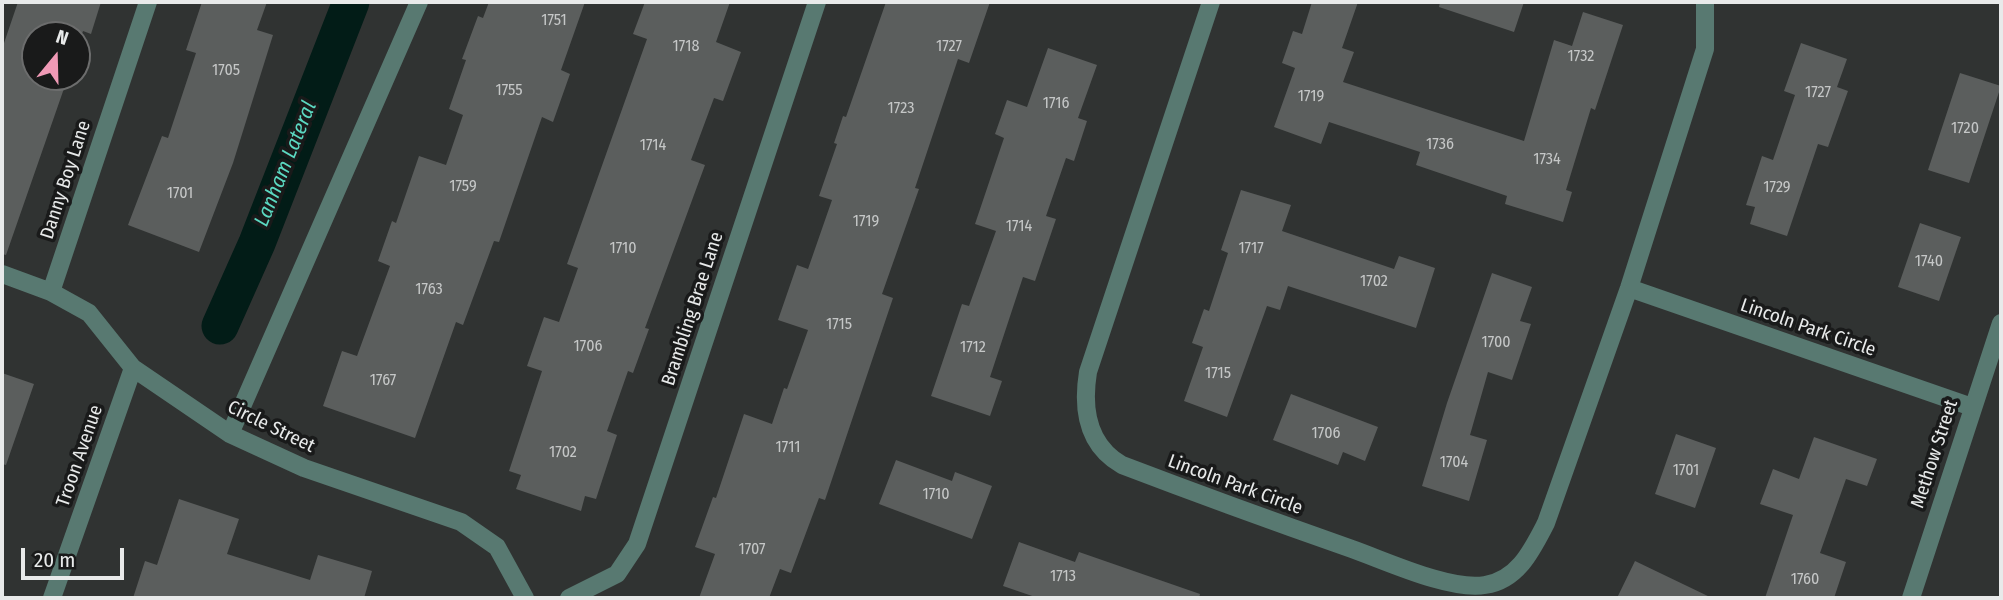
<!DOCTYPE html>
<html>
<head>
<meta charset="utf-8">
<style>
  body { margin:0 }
  #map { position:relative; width:2003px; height:600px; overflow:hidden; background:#303332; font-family:"Fira Sans Condensed",sans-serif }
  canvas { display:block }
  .frame { position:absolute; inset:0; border:4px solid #e8eaea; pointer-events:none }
  .north { position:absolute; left:21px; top:21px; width:70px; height:70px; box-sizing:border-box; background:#191a1a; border:2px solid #6c6d6d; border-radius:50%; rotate:19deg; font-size:19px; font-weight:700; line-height:28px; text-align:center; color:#e8eaea }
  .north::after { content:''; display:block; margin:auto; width:24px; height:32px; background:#f09ab6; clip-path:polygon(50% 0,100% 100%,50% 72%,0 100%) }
  .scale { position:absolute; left:21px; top:548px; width:103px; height:32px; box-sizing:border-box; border:4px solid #e8eaea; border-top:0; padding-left:9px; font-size:21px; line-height:24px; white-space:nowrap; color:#e8eaea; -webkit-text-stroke:5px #191a1a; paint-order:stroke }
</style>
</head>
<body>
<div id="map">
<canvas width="2003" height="600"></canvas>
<div class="frame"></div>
<div class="north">N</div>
<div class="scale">20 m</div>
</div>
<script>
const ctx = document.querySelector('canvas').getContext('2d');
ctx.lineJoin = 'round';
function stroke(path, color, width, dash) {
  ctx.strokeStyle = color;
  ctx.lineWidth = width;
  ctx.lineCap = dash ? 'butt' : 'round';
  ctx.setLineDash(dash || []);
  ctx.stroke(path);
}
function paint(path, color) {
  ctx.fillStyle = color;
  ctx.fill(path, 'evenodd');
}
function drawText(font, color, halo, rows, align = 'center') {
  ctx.font = font + ' "Fira Sans Condensed",sans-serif';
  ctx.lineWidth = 7;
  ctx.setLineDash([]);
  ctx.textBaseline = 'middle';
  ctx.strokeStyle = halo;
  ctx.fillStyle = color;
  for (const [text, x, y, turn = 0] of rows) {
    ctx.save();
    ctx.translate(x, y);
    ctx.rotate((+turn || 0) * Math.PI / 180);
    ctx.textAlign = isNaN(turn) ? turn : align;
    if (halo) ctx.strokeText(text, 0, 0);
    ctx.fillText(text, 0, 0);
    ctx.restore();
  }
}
stroke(new Path2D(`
  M220,326l37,-83 94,-241`), '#021c17', 37);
paint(new Path2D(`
  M18,2h83l-10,32 -8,-3 -6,18v-14h-42v42h33l-62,178 -4,-1v-205z
  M202,2h65l-10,28 16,5 -40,128 -34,89 -71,-27 34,-89 6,2 28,-85 -10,-3z
  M489,2h96l-24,68 9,4 -17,48 -11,-5 -43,125 -5,-1 -31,84 -7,-3 -41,116 -92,-32 19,-55 15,5 33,-90 -12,-5 14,-40 4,2 23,-67 27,9 17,-50 -14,-6 17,-49 -4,-1 16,-43 5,2z
  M645,2h85l-14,40 25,10 -18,49 -9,-3 -23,62 14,5 -60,163 4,1 -16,44 -5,-2 -21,60 10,4 -21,64 -11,-3 -4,15 -65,-22 5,-14 -12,-4 33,-100 -15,-5 17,-49 15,5 19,-54 -11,-4 80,-225 -14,-5z
  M886,2h104l-21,61 -11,-4 -43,129 4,1 -37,105 11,4 -68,202 -6,-2 -28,75 -11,-4 -11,29h-70l16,-44 -20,-7 18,-50 3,1 28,-84 28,10 12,-36 3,1 21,-59 -30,-10 19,-55 11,4 24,-69 -13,-4 18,-52 -3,-1 9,-27 3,1z
  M1312,2h46l-16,46 12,4 -11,30 181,59 30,-101 18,6 11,-34 40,13 -28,85 -4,-2 -25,82 6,2 -9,30 -58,-18 2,-8 -91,-31 4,-13 -91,-30 -8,22 -47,-17 21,-59 -13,-5 11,-32 9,3z
  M1440,2h84l-10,30 -75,-25z
  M1801,43l46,16 -10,28 11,4 -20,56 -10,-3 -31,92 -37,-12 5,-17 -9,-2 16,-49 11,4 22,-65 -11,-4z
  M1048,48l49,17 -19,53 9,3 -13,40 -8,-3 -20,58 10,3 -21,62 -12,-4 -33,100 12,4 -12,35 -59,-20 31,-92 7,2 27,-75 -21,-7 29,-86 -9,-4 12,-34 20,7z
  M1960,73l41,13 -32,97 -41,-13z
  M1241,190l50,15 -9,26 112,38 5,-13 36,12 -19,60 -128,-42 -8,24 -13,-4 -40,111 -43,-16 19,-54 -11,-4 12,-34 5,2 19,-58 -7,-3z
  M1920,223l41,14 -22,64 -41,-14z
  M1492,273l40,14 -12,34 11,3 -19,56 -24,-8 -18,63 17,5 -18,61 -47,-15 25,-83z
  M2,373l32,11 -28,81 -4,-1z
  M1291,394l87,33 -13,34 -22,-9 -5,13 -65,-25z
  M1676,434l40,14 -21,60 -40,-14z
  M1814,437l63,22 -10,27 -21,-7 -26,74 26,9 -12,36h-69l28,-83 -33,-11 13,-35 26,10z
  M896,460l56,21 3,-9 37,14 -20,53 -93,-35z
  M179,499l60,20 -12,35 83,26 8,-25 54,16 -8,27h-231l12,-37 12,4z
  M1019,542l56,20 4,-10 121,42 -1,4h-161l-35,-12z
  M1635,561l77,37h-95z`), '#5b5e5d');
stroke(new Path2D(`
  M1211,2l-123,370c-6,37 -1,73 34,93 76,29 153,57 230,84 34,12 98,42 133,36 33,-5 47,-35 61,-62l83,-235 76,-239v-47
  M2,274l49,18 38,21 44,55 97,66 74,34 157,54 36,25 28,51
  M1629,288l343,119
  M51,292l97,-290
  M230,434l189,-432
  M52,598l81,-230
  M569,598l48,-24 20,-30 180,-542
  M1911,598l90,-275`), '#587971', 18);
drawText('16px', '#c5c7c7', null, [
  ["1751",554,21],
  ["1718",686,47],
  ["1727",949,47],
  ["1732",1581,57],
  ["1705",226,71],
  ["1755",509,91],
  ["1727",1818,93],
  ["1719",1311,97],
  ["1716",1056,104],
  ["1723",901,109],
  ["1720",1965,129],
  ["1736",1440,145],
  ["1714",653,146],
  ["1734",1547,160],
  ["1759",463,187],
  ["1729",1777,188],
  ["1701",180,194],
  ["1719",866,222],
  ["1714",1019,227],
  ["1710",623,249],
  ["1717",1251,249],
  ["1740",1929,262],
  ["1702",1374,282],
  ["1763",429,290],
  ["1715",839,325],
  ["1700",1496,343],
  ["1706",588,347],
  ["1712",973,348],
  ["1715",1218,374],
  ["1767",383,381],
  ["1706",1326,434],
  ["1711",788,448],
  ["1702",563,453],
  ["1704",1454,463],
  ["1701",1686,471],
  ["1710",936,495],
  ["1707",752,550],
  ["1713",1063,577],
  ["1760",1805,580]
]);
drawText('19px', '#e8eaea', '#191a1a', [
  ["Danny Boy Lane",66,180,-72],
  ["Brambling Brae Lane",693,309,-72],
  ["Lincoln Park Circle",1808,328,19],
  ["Circle Street",271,427,26],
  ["Methow Street",1935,454,-72],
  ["Troon Avenue",80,456,-71],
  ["Lincoln Park Circle",1235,485,20]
]);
drawText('italic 21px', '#5bd8c1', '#191a1a', [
  ["Lanham Lateral",286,164,-68]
]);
</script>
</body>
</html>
